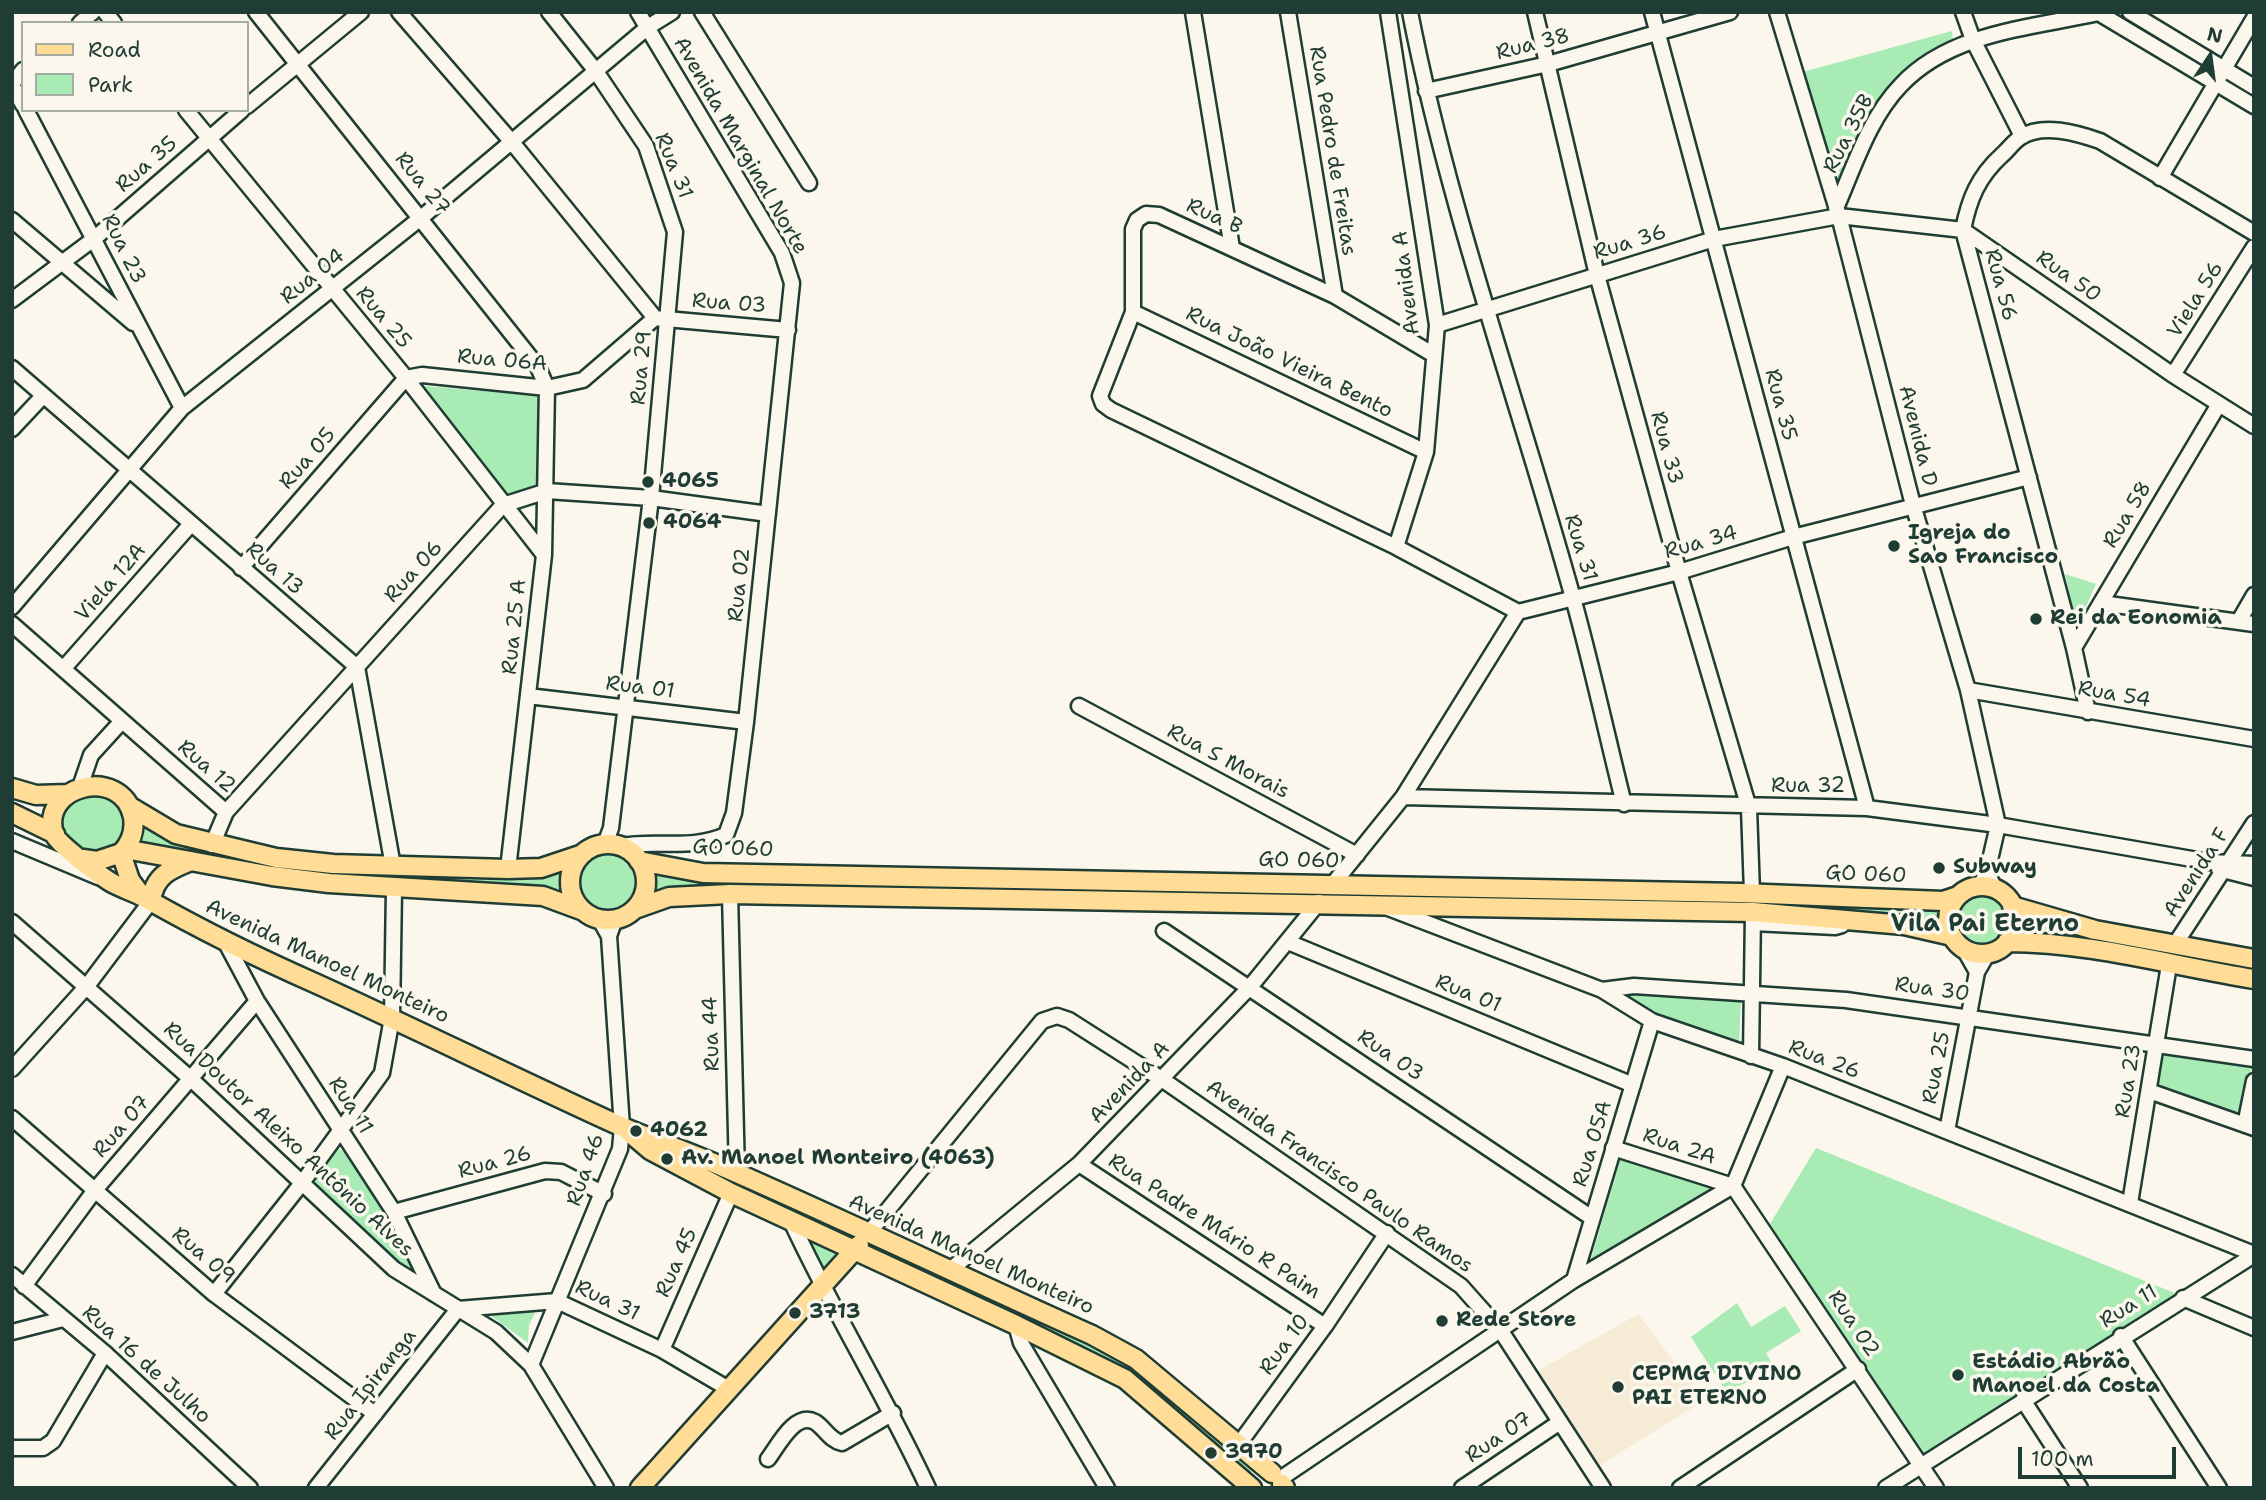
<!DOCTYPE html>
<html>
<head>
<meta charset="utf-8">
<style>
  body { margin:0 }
  #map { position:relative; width:2266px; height:1500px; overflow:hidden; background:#fbf7ec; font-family:"Shantell Sans",sans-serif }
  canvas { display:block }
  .frame { position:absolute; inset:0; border:14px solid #1f3d34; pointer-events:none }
  .legend { position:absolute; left:21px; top:21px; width:228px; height:91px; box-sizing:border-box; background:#fbf7ec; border:2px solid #a3ada2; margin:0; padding:9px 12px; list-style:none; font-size:21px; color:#1f3d34 }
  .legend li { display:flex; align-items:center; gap:14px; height:35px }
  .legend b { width:35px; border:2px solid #a3ada2 }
  .north { position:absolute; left:2175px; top:21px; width:70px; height:70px; -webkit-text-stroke:5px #fbf7ec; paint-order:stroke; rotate:13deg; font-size:19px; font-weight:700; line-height:28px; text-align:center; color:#1f3d34 }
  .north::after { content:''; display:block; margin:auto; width:24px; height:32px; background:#1f3d34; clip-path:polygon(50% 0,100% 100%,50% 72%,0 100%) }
  .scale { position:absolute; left:2018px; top:1447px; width:158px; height:32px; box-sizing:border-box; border:4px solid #1f3d34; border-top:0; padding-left:9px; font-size:21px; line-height:24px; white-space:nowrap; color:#1f3d34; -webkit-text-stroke:5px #fbf7ec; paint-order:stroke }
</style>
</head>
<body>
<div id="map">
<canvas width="2266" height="1500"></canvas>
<div class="frame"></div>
<ul class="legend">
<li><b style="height:9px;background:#ffdd96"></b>Road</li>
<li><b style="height:19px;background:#a9ebb4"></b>Park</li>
</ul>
<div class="north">N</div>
<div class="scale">100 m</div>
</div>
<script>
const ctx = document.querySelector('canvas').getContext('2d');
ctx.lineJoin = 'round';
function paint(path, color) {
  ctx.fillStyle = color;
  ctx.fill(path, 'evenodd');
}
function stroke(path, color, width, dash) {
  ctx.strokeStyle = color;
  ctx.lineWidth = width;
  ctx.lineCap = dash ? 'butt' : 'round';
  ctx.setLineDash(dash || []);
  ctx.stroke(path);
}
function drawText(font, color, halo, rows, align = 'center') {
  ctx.font = font + ' "Shantell Sans",sans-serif';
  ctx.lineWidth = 7;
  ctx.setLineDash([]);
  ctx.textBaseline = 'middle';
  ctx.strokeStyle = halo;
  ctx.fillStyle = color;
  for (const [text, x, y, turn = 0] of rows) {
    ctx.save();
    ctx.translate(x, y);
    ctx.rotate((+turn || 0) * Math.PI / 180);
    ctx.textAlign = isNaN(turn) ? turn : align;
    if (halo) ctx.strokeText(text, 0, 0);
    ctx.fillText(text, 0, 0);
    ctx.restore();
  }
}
paint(new Path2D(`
  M1638,1314l65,87 -106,66 -63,-94z`), '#f6ebd5');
paint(new Path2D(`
  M1952,31l1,9 -54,40 -57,109 -10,-1 -29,-116z
  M415,385l125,11 1,90 -35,10z
  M2065,574l31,10 -19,43z
  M63 824a30 30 0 1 1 60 0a30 30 0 1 1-60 0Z
  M139,823l30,17 189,32 184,4 28,-7 -3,19 5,14 -28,-14 -32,-4 -144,-3 -144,-19 -70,-18h-16z
  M578 882a30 30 0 1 1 60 0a30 30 0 1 1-60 0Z
  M648,871l41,8 1134,23 87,7 32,-4 -1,20 -46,-9 -1201,-29 -43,7 2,-10z
  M1954 921a28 28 0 1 1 56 0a28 28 0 1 1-56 0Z
  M2021,912l11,10 9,3 213,41v8l-236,-38z
  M1661,993l80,5 -2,49 -90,-32 -35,-21z
  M2161,1055l91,12 -10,49 -87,-27z
  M338,1148l13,8 67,111 -3,5 -9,-1 -100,-89z
  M1816,1148l361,146 -256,162 -151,-232z
  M1621,1157l94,30 -127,82z
  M733,1178l89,43 27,9 -6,6 -115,-49v-7z
  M797,1228l41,25 -17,27z
  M889,1250l243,112 129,103 -17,11 -15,-22 -87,-71 -263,-128z
  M1737,1303l14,24 34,-21 16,25 -35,22 8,14 -47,26 -36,-56z
  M531,1308l4,5 -6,12 -1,18 -37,-27z`), '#a9ebb4');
const minor = new Path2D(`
  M105,12l9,11
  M256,12l282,355 9,21 -3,167 -36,314
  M399,12l112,129 144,177 133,12
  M549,12l46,58 51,76 29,86 -24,266 -40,330 -6,16
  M702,12l107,171
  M1193,12l39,236
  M1288,12l47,284
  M1388,12l49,313 -11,127 -30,95
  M1410,12c39,200 109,391 163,586 19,68 34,138 51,206
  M1535,12l62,263 82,297 70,236 3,85
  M1652,12l215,796
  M1777,12l62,204 74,289 55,185 30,135 -11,48 -8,14
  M1963,12l10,28 49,96
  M2097,12l157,94
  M2130,12l124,75
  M80,23l13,-11
  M12,84l11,-14
  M12,85l11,20
  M1426,91l122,-27 182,-52
  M247,106l114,-94
  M26,110l156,298
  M186,110l220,268 138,177
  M2160,178l94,-160
  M1836,208c18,-41 33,-90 65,-123 50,-53 130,-57 197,-72
  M12,220l121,103
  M12,300l83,-62 147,-128
  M1133,312l293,140
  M1437,325l277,-86 125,-23 124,14 210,145 81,51
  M1434,355l-99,-59 -176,-81 -13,-1 -9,6 -4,9v83l-33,84 3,8 8,6 285,137 122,65 161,-40 114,-35 236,-60
  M12,368l345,299 36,199
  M2173,375l81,-128
  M12,429l30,-32
  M503,505l44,-14 104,7 117,16
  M241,568l165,-190 16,-3 125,13 36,-8 72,-62
  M2101,603l153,21
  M12,607l170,-199 240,-191 226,-190 24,-15
  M2239,621l15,-26
  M12,624l214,188
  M2074,648l145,-244
  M63,669l128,-145
  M1968,690l286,49
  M528,696l218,26
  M1079,706l278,149
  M2088,712l-14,-64 -111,-418c6,-31 15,-53 39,-75 6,-5 12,-14 19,-18 22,-14 56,-4 79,4l154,92
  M80,787l11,-32 31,-34
  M1403,797l464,11 131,17 211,37 45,2
  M12,841l86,36
  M212,845l14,-33 277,-307
  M620,846c39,-7 68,5 106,-11l8,-22 12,-91 46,-439 -10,-30 -144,-241
  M2219,869l35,9
  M1987,873l8,16
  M1333,884l70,-87 115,-185
  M730,894l7,279
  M1388,908l214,82 50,31 131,45 471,188
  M600,920l9,16
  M12,922l179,157 203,190 102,63 35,33 75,123
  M1753,923l82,4 7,-2
  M1164,931l428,287
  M1288,942l345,143
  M226,943l31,58 137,211 40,82
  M2174,946l80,-123
  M1964,949l13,23
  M1602,990l32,-4 212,14 408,59
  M1751,1056l2,-144
  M12,1069l75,-83 64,-85
  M2149,1091l105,37
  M12,1118l202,176 161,120
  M2245,1125l9,-44
  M1947,1131l30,-159 11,-19
  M1613,1148l120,38
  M1079,1164l246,162
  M1733,1186l203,302
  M2130,1203l39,-238
  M394,1212l151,-41 16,1 43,22
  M791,1221c42,91 95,176 137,267
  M868,1234l174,-213 15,-5 12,4 94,60 298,206 40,45 102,157
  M950,1270l129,-106 171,-177 69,-85
  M12,1275l93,78 145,135
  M1574,1280l78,-259
  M24,1286l71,-96 162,-189
  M214,1294l88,-111 80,-110 10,-55 2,-129
  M2183,1298l71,30
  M1016,1325l5,18 86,145
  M12,1332l51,-13
  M2121,1336l98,152
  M662,1350l69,-157
  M531,1365l89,-216 2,-22 -13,-191 6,-17
  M2023,1400l57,88
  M1239,1444l86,-118 62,-93
  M12,1448h31l10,-7 52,-88
  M768,1459c10,-13 27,-48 47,-37 10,6 14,18 27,21l51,-30
  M1280,1479l294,-199 159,-94 50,-120
  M316,1488l142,-179 99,-8 105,49 65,38
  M1462,1488l98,-66
  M1680,1488l178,-119
  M1886,1488l368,-233`);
const major = new Path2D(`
  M12,788l24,7 32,-1
  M129,806l47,28 100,24 57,6 175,5 33,-1 39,-13
  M12,813l43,21
  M570 882a38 38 0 1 1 76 0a38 38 0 1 1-76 0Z
  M125,849l147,27 57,7 214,13 38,14
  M121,853l9,27 11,15
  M83,859l14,2 24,-8c10,-10 14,-23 12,-36 -11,-52 -94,-32 -79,17 4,10 44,40 55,47 11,7 24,10 36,17 56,32 113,60 172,86 101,46 200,95 301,141 35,15 71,27 105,42 124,54 246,113 369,168l44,24 136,114
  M639,861l64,12 1038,20 202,8 15,-5
  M1948 920a34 34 0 1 1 68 0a34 34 0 1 1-68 0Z
  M151,901c3,-25 19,-32 40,-40
  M2012,906l83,24 159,29
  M635,909l34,-12 61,-3 1023,18 151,13 48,11
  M2007,942c83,0 166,24 247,37
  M630,1133l20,17 81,43 285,132 109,54 127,109
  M1282,1484l3,4
  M640,1488l219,-243`);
stroke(minor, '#1f3d34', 19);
stroke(major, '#1f3d34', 23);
stroke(minor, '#fbf7ec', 14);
stroke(major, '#ffdd96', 18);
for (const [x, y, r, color] of [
  [648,482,7,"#1f3d34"],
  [649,523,7,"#1f3d34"],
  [1894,546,7,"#1f3d34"],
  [2036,619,7,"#1f3d34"],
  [1939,868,7,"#1f3d34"],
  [636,1131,7,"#1f3d34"],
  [667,1159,7,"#1f3d34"],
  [795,1313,7,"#1f3d34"],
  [1442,1321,7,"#1f3d34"],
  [1958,1375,7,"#1f3d34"],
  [1618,1387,7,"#1f3d34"],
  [1211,1453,7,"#1f3d34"]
]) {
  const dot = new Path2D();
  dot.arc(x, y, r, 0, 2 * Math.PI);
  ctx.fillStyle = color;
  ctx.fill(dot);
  stroke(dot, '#fbf7ec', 2.5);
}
drawText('21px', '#1f3d34', '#fbf7ec', [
  ["Rua 38",1533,45,-14],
  ["Rua 35B",1849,134,-63],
  ["Avenida Marginal Norte",740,146,60],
  ["Rua Pedro de Freitas",1332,151,81],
  ["Rua 35",147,165,-41],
  ["Rua 31",673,166,68],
  ["Rua 27",422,184,51],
  ["Rua B",1214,217,24],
  ["Rua 36",1630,243,-17],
  ["Rua 23",123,249,64],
  ["Rua 04",313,277,-39],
  ["Rua 50",2068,277,35],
  ["Avenida A",1407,283,-97],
  ["Rua 56",2000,285,75],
  ["Viela 56",2196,300,-58],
  ["Rua 03",729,304,4],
  ["Rua 25",383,318,50],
  ["Rua 06A",502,361,5],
  ["Rua João Vieira Bento",1289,363,26],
  ["Rua 29",642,368,-85],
  ["Rua 35",1780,405,75],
  ["Avenida D",1917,436,76],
  ["Rua 33",1666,448,75],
  ["Rua 05",308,459,-49],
  ["Rua 58",2128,515,-59],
  ["Rua 34",1701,543,-16],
  ["Rua 31",1580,548,73],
  ["Rua 13",274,569,41],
  ["Rua 06",414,572,-48],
  ["Viela 12A",111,583,-49],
  ["Rua 02",740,585,-84],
  ["Rua 25 A",515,627,-84],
  ["Rua 01",640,688,7],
  ["Rua 54",2114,695,10],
  ["Rua S Morais",1228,762,28],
  ["Rua 12",206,767,41],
  ["Rua 32",1808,787],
  ["GO 060",733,849,2],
  ["GO 060",1299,861,1],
  ["Avenida F",2197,873,-57],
  ["GO 060",1866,875,2],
  ["Avenida Manoel Monteiro",327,962,25],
  ["Rua 30",1932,990,8],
  ["Rua 01",1468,994,22],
  ["Rua 44",712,1034,-92],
  ["Rua 03",1390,1056,34],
  ["Rua 26",1824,1060,21],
  ["Rua 25",1937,1068,-79],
  ["Rua 23",2129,1081,-81],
  ["Avenida A",1130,1083,-46],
  ["Rua 11",350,1106,57],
  ["Rua 07",122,1127,-49],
  ["Rua Doutor Aleixo Antônio Alves",288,1140,43],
  ["Rua 05A",1593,1144,-73],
  ["Rua 2A",1679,1147,18],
  ["Rua 26",495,1163,-15],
  ["Rua 46",586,1170,-71],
  ["Avenida Francisco Paulo Ramos",1339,1177,35],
  ["Rua Padre Mário R Paim",1214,1227,33],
  ["Avenida Manoel Monteiro",971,1255,24],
  ["Rua 09",203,1256,40],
  ["Rua 45",677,1263,-66],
  ["Rua 31",607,1301,25],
  ["Rua 11",2129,1307,-32],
  ["Rua 02",1853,1324,56],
  ["Rua 10",1285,1345,-54],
  ["Rua 16 de Julho",146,1365,42],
  ["Rua Ipiranga",371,1385,-52],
  ["Rua 07",1499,1438,-34]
]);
drawText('bold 21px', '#1f3d34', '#fbf7ec', [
  ["4065",662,482],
  ["4064",663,523],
  ["Igreja do",1908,534],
  ["Sao Francisco",1908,558],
  ["Rei da Eonomia",2050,619],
  ["Subway",1953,868],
  ["4062",650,1131],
  ["Av. Manoel Monteiro (4063)",681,1159],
  ["3713",809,1313],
  ["Rede Store",1456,1321],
  ["Estádio Abrão",1972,1363],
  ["Manoel da Costa",1972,1387],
  ["CEPMG DIVINO",1632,1375],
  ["PAI ETERNO",1632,1399],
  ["3970",1225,1453]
], 'left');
drawText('bold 24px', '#1f3d34', '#fbf7ec', [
  ["Vila Pai Eterno",1985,925]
]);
</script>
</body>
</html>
